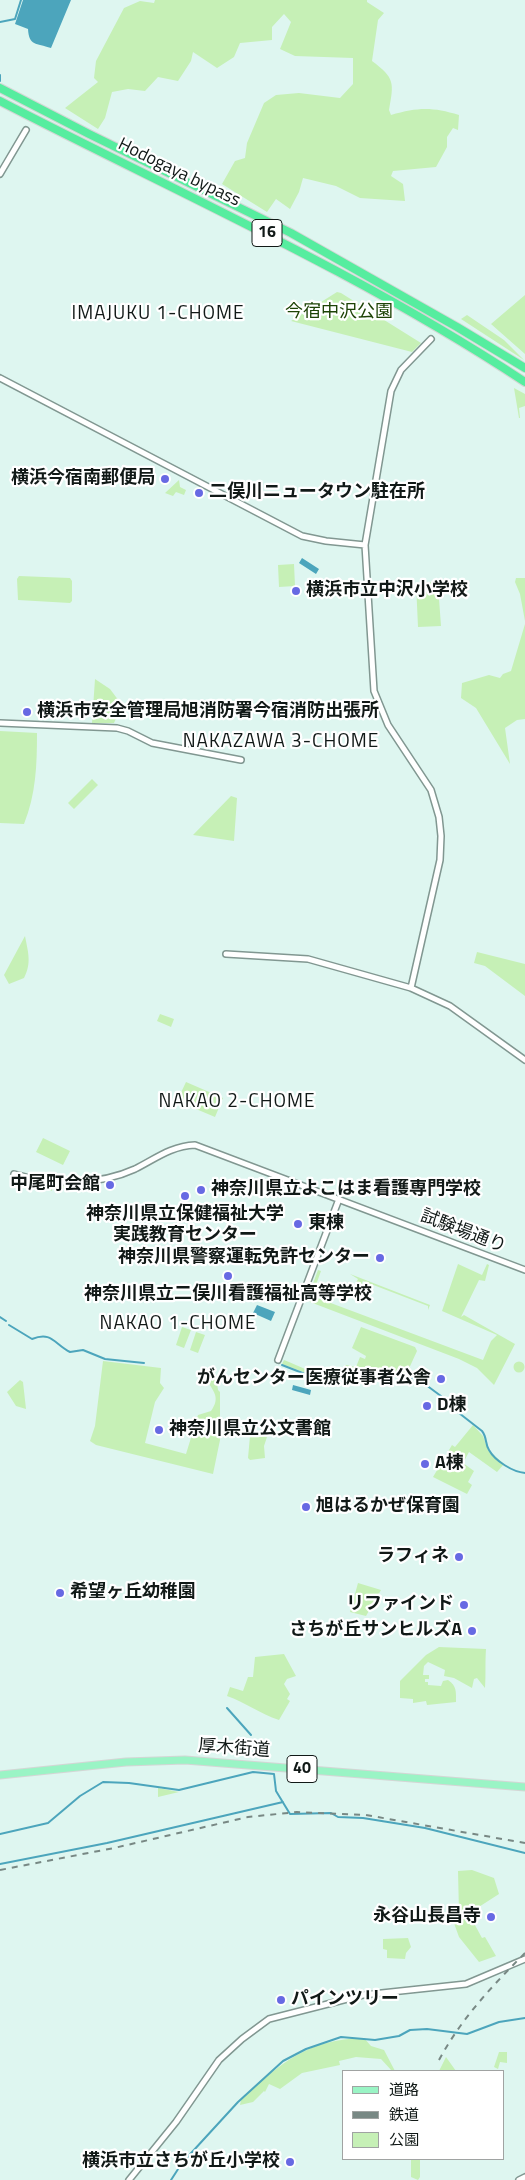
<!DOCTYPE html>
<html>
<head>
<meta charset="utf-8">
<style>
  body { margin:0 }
  #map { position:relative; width:525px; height:2180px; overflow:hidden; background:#def6f0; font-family:"Titillium Web","Noto Sans JP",sans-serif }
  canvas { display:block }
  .legend { position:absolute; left:342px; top:2070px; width:162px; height:90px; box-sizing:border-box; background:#fff; border:1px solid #a0a3a2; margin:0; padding:6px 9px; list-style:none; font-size:15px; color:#111917 }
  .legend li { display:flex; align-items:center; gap:10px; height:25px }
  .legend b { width:25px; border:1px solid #a0a3a2 }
</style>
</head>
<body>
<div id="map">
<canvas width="525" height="2180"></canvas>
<ul class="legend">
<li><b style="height:6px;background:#9af4c5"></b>道路</li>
<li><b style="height:6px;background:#788884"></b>鉄道</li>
<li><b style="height:14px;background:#c6f0b6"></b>公園</li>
</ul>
</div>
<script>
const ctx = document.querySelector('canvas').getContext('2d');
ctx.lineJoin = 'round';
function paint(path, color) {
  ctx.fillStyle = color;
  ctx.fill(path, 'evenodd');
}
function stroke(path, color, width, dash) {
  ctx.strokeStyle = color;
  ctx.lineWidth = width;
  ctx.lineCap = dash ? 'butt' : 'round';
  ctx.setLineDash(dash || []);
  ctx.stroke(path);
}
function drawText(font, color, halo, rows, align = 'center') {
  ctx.font = font + ' "Titillium Web","Noto Sans JP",sans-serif';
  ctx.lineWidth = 4.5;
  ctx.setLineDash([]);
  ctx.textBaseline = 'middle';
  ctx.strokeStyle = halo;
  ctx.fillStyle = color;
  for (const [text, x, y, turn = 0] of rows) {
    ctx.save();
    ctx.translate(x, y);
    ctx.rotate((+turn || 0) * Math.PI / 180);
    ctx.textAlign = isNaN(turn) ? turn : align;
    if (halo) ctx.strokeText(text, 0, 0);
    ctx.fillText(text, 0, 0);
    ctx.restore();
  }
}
paint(new Path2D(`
  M155,0h212v2l17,11 -6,7 -6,41c23,17 22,22 17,49l2,5c27,-8 42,-8 68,0l-1,15 -5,-2 -6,9v10l-11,20 -43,4 -2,5 12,8 2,17 -45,-3 -24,-12 -33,-8 -4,14 -9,17 -14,-10 -9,13 -45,-28 13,-23 10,-3 2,-15 17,-40 12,-8 23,-2 41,5 13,-14v-26l-58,-2 -15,-7 11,-27 -7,-8 -12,13v13l-32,3 -6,14 -17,11 -24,-16 -2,9 -13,20 -20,-4 -13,14 -17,-2 -16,3 -7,26 -7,11 -33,-21 33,-26 -4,-4 2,-17 28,-53 16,-7 14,2z
  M337,292l4,1 80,50 -9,9 -121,-31z
  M525,295v59l-34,-30z
  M467,315l37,25 20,20 -63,-41z
  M514,388l11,6v12l-6,2 1,10h-1z
  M179,480l1,7 6,3 -2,5 -8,-3 -3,4 -8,-3z
  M294,564l1,22 -16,1 -1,-22z
  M19,576l51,2 2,3v20l-2,2 -52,-3 -1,-21z
  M516,578h9v43l-5,-27 -5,-12z
  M433,582l5,3 3,41 -23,1 -2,-44z
  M525,624v95l-8,1 -12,8 5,36 -34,-56 -15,-10 1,-15 27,-8 11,3 3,-4 8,-3z
  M95,679l15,10 12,16 -8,18h-22z
  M0,731l37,2c0,32 -1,61 -13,91l-24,-1z
  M92,779l6,6 -24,24 -6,-6z
  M231,796l6,2 -3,43 -41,-6z
  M25,936c3,16 7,27 -1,42l-15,6 -5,-9z
  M477,952l48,12v32l-40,-30 -11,-3z
  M160,1014l14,5 -3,8 -14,-6z
  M186,1082l37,16 -8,19 -38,-16z
  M43,1138l27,13 -7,14 -27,-13z
  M23,1179l28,5 1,7z
  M96,1183v8l-37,-3v-4z
  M458,1264l24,11 5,-11 2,1 -4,16 -6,-1 -18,37 3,-2 51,29 -21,41 -17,-17 -18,-9 -149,-57 -2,-5 10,-27 3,1 -9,25 171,64 8,-19 6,-6 -55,-24z
  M350,1274l80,31 -2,5v-4l-65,-25 -2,4 -5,-2 2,-4z
  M182,1327l9,3 -7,18 -8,-3z
  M361,1327l54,20 2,4 -11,24 -4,2 -38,-7 -16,6 -26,3 -40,-15 2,-4c20,8 44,23 62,5l10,2 4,-10 5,2 1,-3 -14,-8z
  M196,1332l9,3 -7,18 -8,-3z
  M103,1361l58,7 -1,15 4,5 -9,14 -10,41 41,11 12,-39 13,-4c10,-14 2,-20 -5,-32l10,-3 2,14 2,2v48l-7,34 -117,-29 -6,-4 5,-15z
  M513.5 1367a5.5 5.5 0 1 1 11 0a5.5 5.5 0 1 1-11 0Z
  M20,1380l3,2 3,27 -10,-3 -9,-14z
  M473,1425l10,11 5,14 16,14 -7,8 -28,-20 -6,11 11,8 -6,11 4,3 -5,9 -34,-17 19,-32 3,2z
  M253,1432l14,5 -3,9 1,12 -15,2 -2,-2 2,-22z
  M358,1583l23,7 -15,26 -16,-4z
  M439,1647l47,2c-1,14 0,25 -1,39l-8,-10 -3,1 -2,9 -18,-10 -10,-2 1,-6 -17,-8 -4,4 -1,9h6v4h-4v3h3v3l13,1 2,-5 5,-1c9,6 8,12 8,22l-29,3 -1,-4 -13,2v-4l-13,-1v-17l26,-26z
  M284,1654l12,22 -9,3 -3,5 6,10 -3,5 3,2 -11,19c-19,-6 -34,-18 -52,-24l3,-9 13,4 5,-14h5l2,-20z
  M158,1788l21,4 -21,5z
  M472,1870l22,8 5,16 -28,18 1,3 -2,1 12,22 3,-1 11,19 -17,6 -20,-25 -8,-22 8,-2 -1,-42z
  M408,1938l3,9 -5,6 -1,6 -18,-1v-8l-4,-1v-10z
  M364,2038l7,8 13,4 11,21h-3l-11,-12 -25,-2 -17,4 1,4 -38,8 -22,16 -11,-5 -4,8 -1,-1 -11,11 -13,3 1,-5c39,-37 67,-61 123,-62z
  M499,2052h8v11l-7,-1 -2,7 -4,-2z
  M446,2057l10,14h-17z
  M411,2159h9v18l-2,3 -7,-3z`), '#c6f0b6');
paint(new Path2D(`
  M23,0h48l-20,48c-15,-5 -22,-2 -23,-19l-13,-5z
  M302,558l17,11 -3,5 -17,-11z
  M257,1305l18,7 -4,9 -18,-8z
  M293,1385l18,5 -1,5 -18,-5z`), '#4ca5bc');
stroke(new Path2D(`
  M0,22l15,-3 6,-19
  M0,75v6
  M0,1317l6,4
  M9,1325l23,14c20,-8 22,5 38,13l13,-2 22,9 39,4
  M282,1365l41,16 27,-5 14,-6 54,9 31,23 1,4 32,25c5,6 3,13 7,19 6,11 24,22 36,23
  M227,1708l24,27
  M0,1834l48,-11 32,-27 23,-14 26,1 50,7 74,-18 21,2 2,17 14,23 41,-1 7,4 25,1 62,10 100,25
  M0,1864l107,-21 176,-41
  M171,2180l11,-17 56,-61 45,-41 23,-12 35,-12 34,3 24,-4 11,-6 17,-1 40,5 32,-12 26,-4`), '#4ca5bc', 2);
const tertiary = new Path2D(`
  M0,174l26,-44
  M0,378l302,158 24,5 39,4
  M0,723l117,5 11,3 24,12 89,17
  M226,954l82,5 103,29 39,18 75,54
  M411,988l29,-128 1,-24 -2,-19 -8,-27 -43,-65 -14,-34 -9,-146 26,-154 10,-21 30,-31
  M14,1174c38,11 84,12 121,-5 20,-10 36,-23 60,-24l330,125
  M278,1360l61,-161
  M129,2180l47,-58 43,-62 23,-21 27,-20 94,-24 103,-11 59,-25
  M519,2180l6,-3`);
const primary = new Path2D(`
  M0,1775l126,-13 59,-2 340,27`);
const motorway = new Path2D(`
  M0,88l89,46 202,99 166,94 68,41
  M0,101c176,91 359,171 525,281`);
stroke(tertiary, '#819791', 8);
stroke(primary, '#d4d6d5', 9);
stroke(motorway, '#d4d6d5', 10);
stroke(tertiary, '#fff', 5);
stroke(primary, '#9af4c5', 7);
stroke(motorway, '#56ed9f', 8);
stroke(new Path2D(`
  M0,1870l114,-22 134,-31 49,-5 69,3 159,28
  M439,2060c22,-41 53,-74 86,-107`), '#788884', 2, [6, 6]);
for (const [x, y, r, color] of [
  [165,479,5,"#6769e3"],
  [199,493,5,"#6769e3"],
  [296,591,5,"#6769e3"],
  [27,712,5,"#6769e3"],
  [110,1185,5,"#6769e3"],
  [201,1190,5,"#6769e3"],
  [185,1196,5,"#6769e3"],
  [298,1224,5,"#6769e3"],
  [380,1258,5,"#6769e3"],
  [228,1276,5,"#6769e3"],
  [441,1379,5,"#6769e3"],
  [427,1406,5,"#6769e3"],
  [159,1430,5,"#6769e3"],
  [425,1464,5,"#6769e3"],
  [306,1507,5,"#6769e3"],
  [459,1557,5,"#6769e3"],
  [60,1593,5,"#6769e3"],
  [464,1605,5,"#6769e3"],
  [472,1631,5,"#6769e3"],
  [491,1917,5,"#6769e3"],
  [281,2000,5,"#6769e3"],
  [290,2162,5,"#6769e3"]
]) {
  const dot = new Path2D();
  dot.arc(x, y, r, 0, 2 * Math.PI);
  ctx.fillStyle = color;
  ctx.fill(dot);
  stroke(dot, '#fff', 2);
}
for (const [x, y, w] of [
  [267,233,30],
  [302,1769,30]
]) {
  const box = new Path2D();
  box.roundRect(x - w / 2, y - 13.5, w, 27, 4);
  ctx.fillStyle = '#fff';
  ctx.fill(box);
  stroke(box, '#111917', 1);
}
drawText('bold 16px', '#111917', null, [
  ["16",267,233],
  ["40",302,1769]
]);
drawText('18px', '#111917', '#fff', [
  ["Hodogaya bypass",179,173,26],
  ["試験場通り",463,1232,21],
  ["厚木街道",234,1749,4]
]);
drawText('18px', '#1d4306', '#fff', [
  ["今宿中沢公園",339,313]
]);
drawText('bold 18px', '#111917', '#fff', [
  ["横浜今宿南郵便局",155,479,"right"],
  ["二俣川ニュータウン駐在所",209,493],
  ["横浜市立中沢小学校",306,591],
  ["横浜市安全管理局旭消防署今宿消防出張所",37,712],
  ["中尾町会館",100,1185,"right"],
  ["神奈川県立よこはま看護専門学校",211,1190],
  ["神奈川県立保健福祉大学",185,1215,"center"],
  ["実践教育センター",185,1236,"center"],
  ["東棟",308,1224],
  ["神奈川県警察運転免許センター",370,1258,"right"],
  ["神奈川県立二俣川看護福祉高等学校",228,1295,"center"],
  ["がんセンター医療従事者公舎",431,1379,"right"],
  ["D棟",437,1406],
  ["神奈川県立公文書館",169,1430],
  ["A棟",435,1464],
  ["旭はるかぜ保育園",316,1507],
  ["ラフィネ",449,1557,"right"],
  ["希望ヶ丘幼稚園",70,1593],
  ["リファインド",454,1605,"right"],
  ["さちが丘サンヒルズA",462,1631,"right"],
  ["永谷山長昌寺",481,1917,"right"],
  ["パインツリー",291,2000],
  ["横浜市立さちが丘小学校",280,2162,"right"]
], 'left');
ctx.letterSpacing = '1px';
drawText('19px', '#111917', '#fff', [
  ["IMAJUKU 1-CHOME",158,314],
  ["NAKAZAWA 3-CHOME",281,742],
  ["NAKAO 2-CHOME",237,1102],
  ["NAKAO 1-CHOME",178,1324]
]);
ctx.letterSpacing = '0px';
</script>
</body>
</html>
